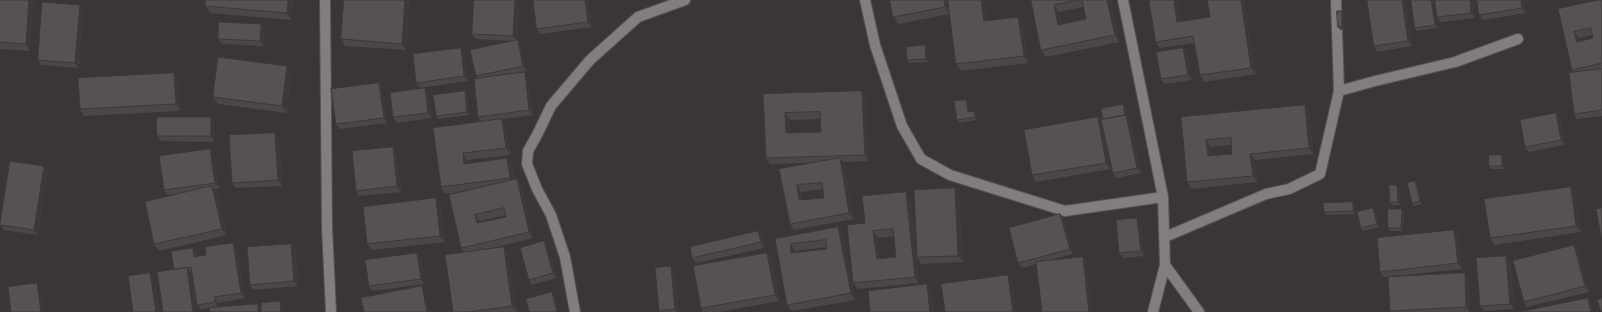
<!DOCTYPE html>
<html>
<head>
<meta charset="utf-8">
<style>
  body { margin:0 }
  canvas { display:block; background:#3a3537 }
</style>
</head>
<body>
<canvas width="1602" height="312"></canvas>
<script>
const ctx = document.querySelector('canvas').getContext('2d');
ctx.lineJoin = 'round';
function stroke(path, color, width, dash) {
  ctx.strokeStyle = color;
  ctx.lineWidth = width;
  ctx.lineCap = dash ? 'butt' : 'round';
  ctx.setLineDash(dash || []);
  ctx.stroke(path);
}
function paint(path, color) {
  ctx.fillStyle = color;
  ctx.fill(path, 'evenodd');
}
const street = new Path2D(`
  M325,0l2,227 4,85
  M865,0l10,45 27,81 19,33 29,16 115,36 98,-14
  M1123,0l40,197 2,68 -12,47
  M1336,0l3,91
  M1165,237l101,-43 23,-5 31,-15 19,-83 36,-10 80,-19 63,-23
  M1165,265l34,47
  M575,312l-10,-55 -14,-42 -14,-26 -10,-25 1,-13 9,-16 14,-29 39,-46 48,-43 47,-17`);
stroke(street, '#575255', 12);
stroke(street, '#837d80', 10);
paint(new Path2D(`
  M0,0l30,51 -30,-2z
  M206,0h87l-2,20 -81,-7 -5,-7z
  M410,0l-4,50 -61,-4 -4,-7z
  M474,0h45l-2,40h1l3,5 6,26 -13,3 14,4 5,37 -44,6 13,-2 4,7 4,29 -43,5 1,3 44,1 2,16 3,-1 4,7 12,52 -48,12 19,-3 4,6 9,59h-64l11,-59 -3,-5 5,-57 -21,3 -4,-7 41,-65 -4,-5v-38l-2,-3 37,-35 -37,-2 -4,-5zM506,215v2l-26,6v-2z
  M533,0h55l4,27 -52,7 -3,-5z
  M890,0h57l3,12 38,8 35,3 5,40 -67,8 -5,-7 -6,-50 -52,10 -5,-7z
  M1031,0h80l8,42 -73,15 -5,-7zM1084,7l2,12 -25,5 -2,-12z
  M1149,0h28l4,21 29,-4 -3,-17h37l12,74 -52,8 -4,-7 -6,-32 -34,5 -4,-6z
  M1405,0l7,46 -35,6 -3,-6z
  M1432,0l5,28 -20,3 -2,-3z
  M1473,0l2,18 -35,4 -3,-5z
  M1477,0h47l2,13 -43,7 -4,-5z
  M1602,0v116l-25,3 -3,-5v-41l-2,-3 -14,-61zM1592,35l1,3 -13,4 -1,-4z
  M84,10l-5,58 -38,-3 -3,-5z
  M1342,11l2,3v16h-4l-2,-3z
  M261,24l3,5v17l-42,-2 -4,-5z
  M925,45l2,3 1,14 -19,1 -2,-3z
  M1183,48l4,5 5,27 -27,4 -4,-5z
  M464,53l4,28 -48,7 -4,-5z
  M287,66l5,6 -5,41 -69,-9 -5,-7z
  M179,80l1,31 -96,5 -4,-7z
  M379,83l3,5 5,35 -47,6 -4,-5z
  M465,91l2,3 2,21 -31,4 -2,-3z
  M862,91l5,6 2,64 -26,1 1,2 10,55 -60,11 -4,-6 -11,-55 31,-6 -40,1 -4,-6 -3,-64zM820,119l1,13 -31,1v-13zM823,189l1,9 -22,2 -1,-8z
  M428,93l4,25 -35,5 -4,-6z
  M966,100l2,3 1,8h5l2,3 1,6 -18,3 -2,-3z
  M1123,104l2,3 2,10 2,3 12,53 -25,5 -3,-5 -7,-29 5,25 -75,13 -4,-7 69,-53 2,-3z
  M1309,111l4,43 -58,6 2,22 -65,7 -5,-7 -6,-65zM1231,145l1,9 -20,2 -1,-9z
  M1556,113l4,5 5,27 -36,7 -4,-5z
  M211,117l3,5 1,20 -54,-1 -4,-5z
  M279,138l3,48 -46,2 -4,-5z
  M393,147l3,5 5,40 -42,4 -3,-5z
  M214,154l5,34 -4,1 2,4 10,42 -68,16 -5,-7 25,-50 -12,1 -3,-5z
  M1504,157v12h-13l-2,-3z
  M48,171l-10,64 -34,-5 -4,-5z
  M1417,184l5,20 -8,2 -2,-3z
  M1399,188l1,17h-8l-2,-3z
  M906,192l5,7 8,84 -61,6 -5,-6 12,-60zM894,236l2,21 -16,2 -2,-21z
  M1575,193l6,39 -87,13 -4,-7z
  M960,195l3,67 -42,2 -4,-7z
  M436,198l5,7 4,37 -73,8 -5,-6z
  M1355,205v9l-29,1 -2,-3z
  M1402,209l2,3 -1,19h-13l-2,-3z
  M1375,211l4,16 -16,4 -2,-3z
  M1064,219l9,35 -23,6 33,-3 4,6 -51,1 -14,4 -4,-5z
  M1141,223l3,33 -21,2 -4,-5z
  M838,227l5,7 12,66 -63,11 -5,-6 -12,-66zM827,247v2l-32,3v-1z
  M1458,235l4,34 -78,8 -4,-5z
  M762,236l2,12 -68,15 -4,-5z
  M233,243l4,5 7,50 -26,5v4l40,-3 3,5 19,-8 4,6v5h-74l-1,-4 -8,2 -4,-5 -5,-33h-2l1,2 6,38h-34l11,-42v-1l19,-21 4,5v3l9,-1z
  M291,244l4,5 3,37 -45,4 -3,-5z
  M1574,245l4,5 11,42 -62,15 -3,-5z
  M547,246l9,32 -24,7 -3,-5z
  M767,253l5,6 7,42 -59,11h-17l-2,-4z
  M1506,256l4,5 4,48 -30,2 -4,-5z
  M421,258l3,26 -51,7 -4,-5z
  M671,266l4,5 4,41h-19l-1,-1z
  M1469,278l1,34h-79l-1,-1z`), '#4b4647');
paint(new Path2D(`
  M29,0h5l-4,51 -4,-7z
  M288,0h5l-2,20 -4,-7z
  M405,0h5l-4,50 -4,-6z
  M515,0h4l-2,41 -4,-5z
  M585,0h3l4,27 -4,-5z
  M944,0h3l3,14 -5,-7z
  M981,0h4l3,27 -4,-6z
  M1107,0h4l8,42 -4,-7z
  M1174,0h3l5,28 -5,-6z
  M1241,0h3l12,74 -5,-6z
  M1402,0h3l7,46 -4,-5z
  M1431,0h1l5,28 -2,-3z
  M1470,0h3l2,18 -4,-5z
  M1521,0h3l2,13 -4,-5z
  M80,5l4,5 -5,58 -4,-5z
  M1054,5l5,7 4,19 -5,-6z
  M1342,11l2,3v16l-2,-3z
  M1018,17l5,6 5,40 -4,-7z
  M261,24l3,5v17l-4,-5z
  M1574,32l5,6 2,11 -4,-7z
  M518,40l3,5 6,26 -4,-5z
  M925,45l2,3 1,14 -2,-3z
  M461,48l3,5 4,28 -4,-5z
  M1183,48l4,5 5,27 -4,-5z
  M287,66l5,6 -5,41 -5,-7z
  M525,72l3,6 5,37 -4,-5z
  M174,73l5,7 1,31 -4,-7z
  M379,83l3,5 5,35 -3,-5z
  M425,88l3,5 4,25 -4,-5z
  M465,91l2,3 2,21 -2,-3z
  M862,91l5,6 2,64 -4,-6z
  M966,100l2,3 2,12 -2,-3z
  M1123,104l2,3 2,10 2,3 12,53 -4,-5z
  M1305,105l4,6 4,43 -4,-6z
  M974,111l2,3 1,6 -2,-3z
  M785,113l5,7 1,19 -5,-6z
  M1556,113l4,5 5,27 -4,-5z
  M211,117l3,5 1,20 -4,-6z
  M1098,117l5,6 8,46 -5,-6z
  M502,119l4,7 4,29 -4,-7z
  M275,133l4,5 3,48 -4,-6z
  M1206,140l5,7 1,16 -4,-7z
  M393,147l3,5 5,40 -4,-6z
  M210,149l4,5 5,34 -4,-5z
  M463,153l4,7 1,10 -4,-6z
  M1250,154l5,6 2,22 -4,-6z
  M1502,155l2,2v12l-2,-3z
  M507,158l5,6 2,21 -4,-7z
  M840,158l4,6 10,55 -5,-6z
  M44,166l4,5 -10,64 -4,-5z
  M517,179l4,7 12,52 -4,-6z
  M1415,181l2,3 5,20 -2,-3z
  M797,185l4,7 2,15 -4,-7z
  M1397,185l2,3 1,17 -2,-3z
  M212,186l5,7 10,42 -5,-6z
  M1571,187l4,6 6,39 -5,-6z
  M955,188l5,7 3,67 -5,-6z
  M906,192l5,7 8,84 -4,-6z
  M436,198l5,7 4,37 -5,-6z
  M1353,202l2,3v9l-2,-3z
  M1373,208l2,3 4,16 -2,-3z
  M1402,209l2,3 -1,19 -2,-3z
  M1060,214l4,5 9,35 -3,-5z
  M475,215l5,6 2,9 -5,-7z
  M1137,218l4,5 3,33 -3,-5z
  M838,227l5,7 12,66 -4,-7z
  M1454,230l4,5 4,34 -4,-6z
  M758,231l4,5 2,12 -3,-6z
  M873,231l5,7 3,28 -4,-7z
  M544,241l3,5 9,32 -3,-5z
  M233,243l4,5 7,50 -3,-5z
  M291,244l4,5 3,37 -4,-5z
  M791,244l4,7 1,8 -5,-6z
  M1574,245l4,5 11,42 -4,-6z
  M504,247l4,6 9,59 -5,-6z
  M193,248l4,5 1,9 -4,-5z
  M417,253l4,5 3,26 -3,-5z
  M767,253l5,6 7,42 -4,-6z
  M1506,256l4,5 4,48 -4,-5z
  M1083,257l4,6 6,49h-4z
  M671,266l4,5 4,41h-2l-2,-3z
  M187,268l4,6 6,38h-4z
  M150,273l5,7 5,32h-4z
  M1465,273l4,5 1,34 -4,-5z
  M1008,275l5,7 3,30h-3z
  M37,283l4,5 3,24h-3z
  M927,284l5,7 2,21h-4z
  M422,286l3,5 4,21h-2z
  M552,292l3,5 4,15h-2z
  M214,297l4,6v4l-3,-5z
  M1588,298l4,7 2,7h-3z
  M280,301l4,6v5h-3z
  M258,304l3,6v2h-3z`), '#3d3939');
const building = new Path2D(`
  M0,0h29l-3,44 -26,-2z
  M206,0h82l-1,13 -82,-7z
  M344,0h61l-3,44 -61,-5z
  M474,0h41l-2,36 -41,-2z
  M533,0h52l3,22 -51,7z
  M890,0h54l1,7 -52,10z
  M948,0h33l3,21 34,-4 6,39 -68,8z
  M1031,0h48l-25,5 4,20 28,-6 -4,-19h25l8,35 -74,15z
  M1149,0h25l3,22 33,-5 -3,-17h34l10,68 -51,7 -7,-39 -37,6z
  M1367,0h35l6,41 -34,5z
  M1411,0h20l4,25 -20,3z
  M1435,0h35l1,13 -34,4z
  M1477,0h44l1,8 -43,7z
  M1598,0h4v63l-30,7 -14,-61zM1591,28l2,10 -16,4 -3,-10z
  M42,2l38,3 -5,58 -37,-3z
  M1337,11h5v16h-4z
  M219,22l42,2 -1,17 -42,-2z
  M518,40l5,26 -47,10 -6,-26z
  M925,45l1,14 -19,1 -1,-13z
  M461,48l3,28 -48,7 -3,-29z
  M1183,48l5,27 -27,4 -5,-27z
  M218,57l69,9 -5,40 -69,-9z
  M1602,69v41l-28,4 -5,-41z
  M525,72l4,38 -51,7 -4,-38z
  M174,73l2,31 -96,5 -2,-31z
  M379,83l5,35 -48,6 -5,-35z
  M425,88l3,25 -35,4 -3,-24z
  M465,91l2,21 -31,4 -3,-21z
  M862,91l3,64 -99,3 -3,-64zM820,112l1,20 -35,1 -1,-20z
  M966,100l2,12 6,-1 1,6 -18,3 -3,-19z
  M1123,104l2,11 -22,4 -2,-10z
  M1305,105l4,43 -59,6 3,22 -66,6 -6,-65zM1231,138l1,16 -24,2 -2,-16z
  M1556,113l5,27 -36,7 -5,-27z
  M1126,115l11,53 -24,5 -12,-53z
  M157,117h54v19h-54z
  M1098,117l8,46 -74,12 -8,-45z
  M502,119l4,29 -43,5 1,11 43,-6 3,20 -69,9 -8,-59z
  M275,133l3,47 -46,3 -3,-48z
  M393,147l4,39 -41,5 -4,-40z
  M210,149l5,34 -51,7 -5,-34z
  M1489,155h13v11h-13z
  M840,158l9,55 -59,11 -11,-55zM822,183l2,15 -25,2 -2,-15z
  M10,161l34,5 -10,64 -34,-5z
  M517,179l12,53 -68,16 -12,-53zM504,208l2,9 -29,6 -2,-8z
  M1415,181l5,20 -8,2 -5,-20z
  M1389,185h8l1,17h-8z
  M212,186l10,43 -68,15 -9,-42z
  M1571,187l5,39 -86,12 -6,-39z
  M955,188l3,68 -41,1 -3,-67z
  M906,192l9,85 -62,6 -6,-58 18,-2 -3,-27zM893,229l3,28 -19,2 -4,-28z
  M436,198l4,38 -73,8 -4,-37z
  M1353,202v9l-29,1 -1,-9z
  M1373,208l4,16 -16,4 -4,-16z
  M1602,208v34l-6,-33z
  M1388,209h14l-1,19h-13z
  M1060,214l10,35 -52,14 -9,-35z
  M1137,218l4,33 -22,2 -3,-33z
  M838,227l13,66 -64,12 -12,-66zM826,240l1,9 -36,4v-9z
  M1454,230l4,33 -78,9 -3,-34z
  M758,231l3,11 -69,16 -2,-11z
  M544,241l9,32 -24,7 -9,-32z
  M233,243l8,50 -27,4 1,5 -18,3 -6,-38 -17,2 -3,-18 22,-3 1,9 12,-2 -1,-8z
  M291,244l3,37 -44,4 -3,-38z
  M1574,245l11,41 -61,16 -11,-41z
  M504,247l8,59 -44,6h-15l-8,-57z
  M417,253l4,26 -52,7 -4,-26z
  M767,253l8,42 -74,13 -8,-42z
  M1506,256l4,48 -30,2 -4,-48z
  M1083,257l6,55h-47l-6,-50z
  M671,266l4,43 -16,2 -4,-43z
  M187,268l6,44h-30l-6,-40z
  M150,273l6,39h-23l-5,-36z
  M1465,273l1,34 -76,4 -2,-34z
  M1008,275l5,37h-68l-4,-28z
  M37,283l4,29h-30l-3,-25z
  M927,284l3,28h-60l-2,-21z
  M422,286l5,26h-63l-3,-14z
  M552,292l5,20h-28l-3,-13z
  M1588,298l3,14h-72z
  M1602,298v14h-1l-4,-12z
  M280,301l1,11h-20v-9z
  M258,304v8h-48l-1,-4z`);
paint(building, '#575152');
stroke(building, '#3d3939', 1);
</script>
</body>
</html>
